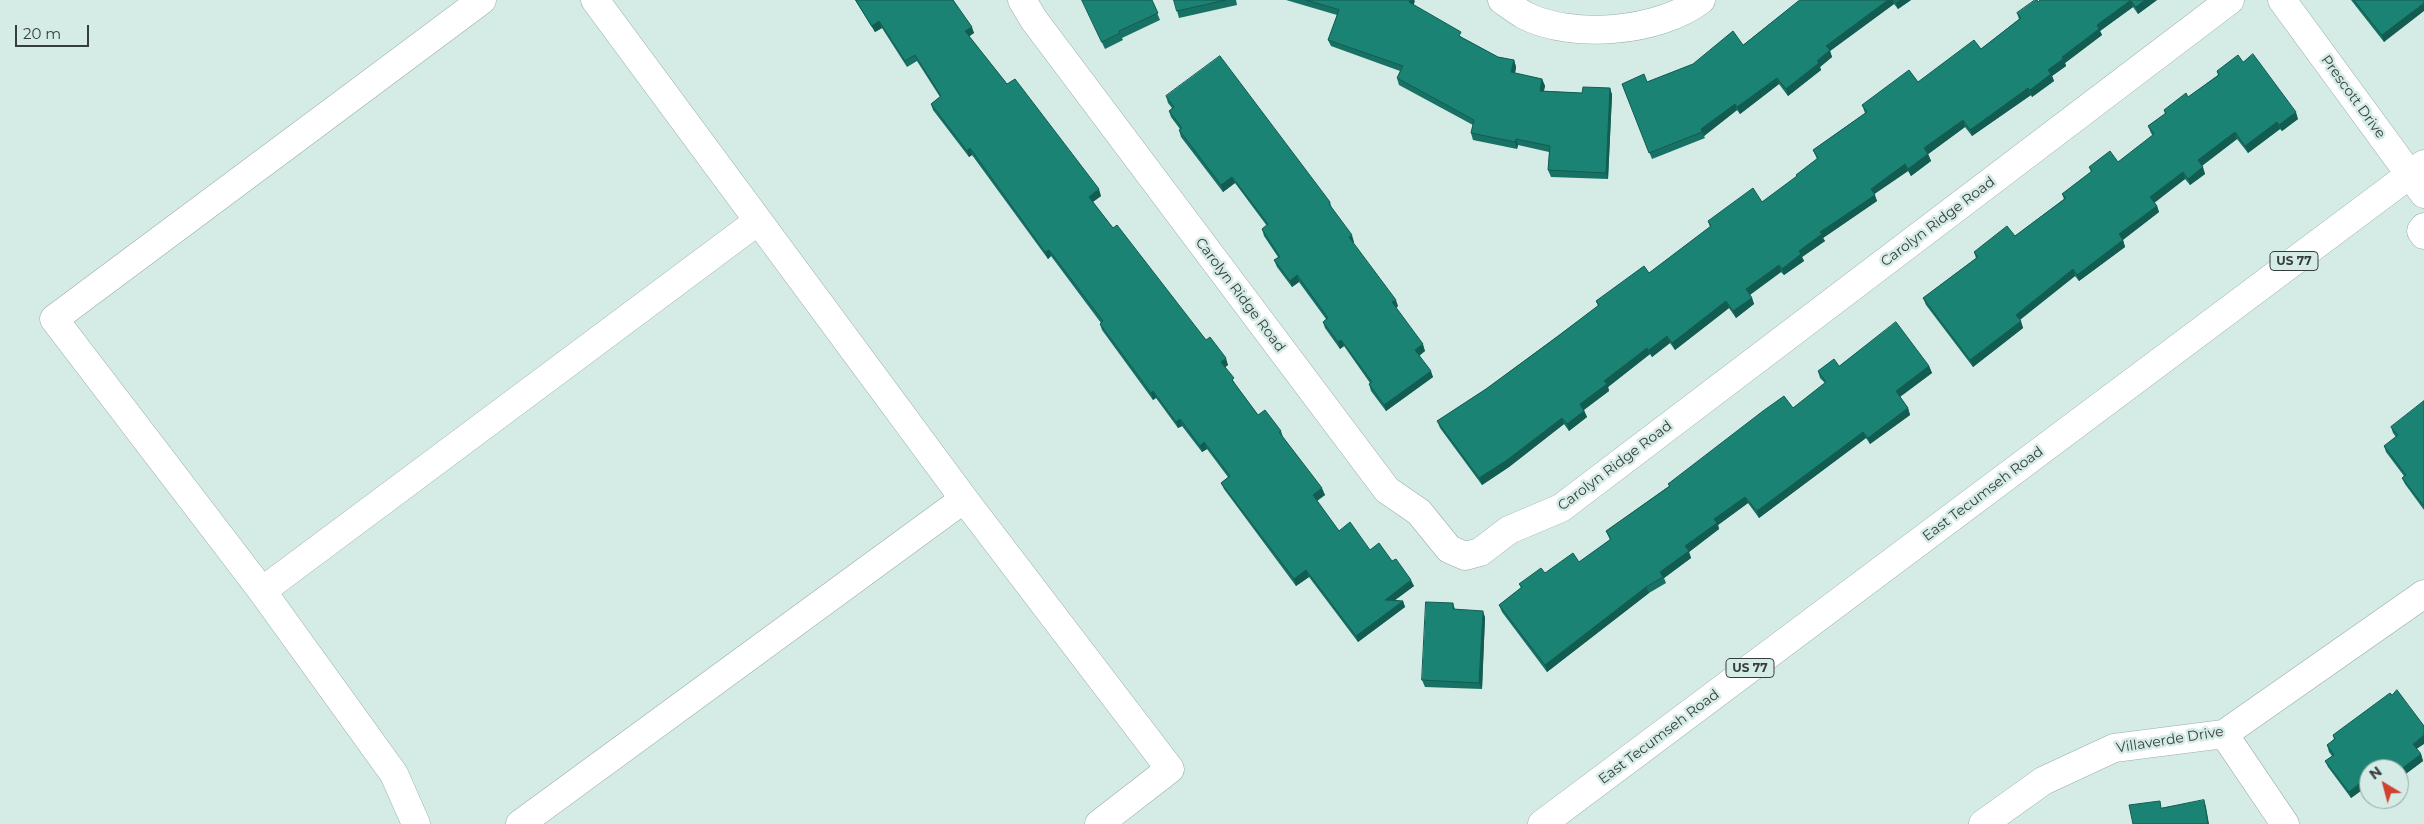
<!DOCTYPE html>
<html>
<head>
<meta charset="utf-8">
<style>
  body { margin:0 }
  #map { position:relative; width:2424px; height:824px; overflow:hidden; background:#d5ebe6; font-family:Montserrat,sans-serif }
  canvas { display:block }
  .north { position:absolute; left:2359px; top:759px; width:50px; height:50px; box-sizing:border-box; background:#d5ebe6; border:1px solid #95a6a2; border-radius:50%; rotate:323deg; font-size:14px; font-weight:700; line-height:20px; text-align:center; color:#363e3c }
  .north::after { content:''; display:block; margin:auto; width:18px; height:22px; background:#cf4230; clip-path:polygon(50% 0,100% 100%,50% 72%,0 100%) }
  .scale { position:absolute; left:15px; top:25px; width:74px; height:22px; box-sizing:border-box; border:2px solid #363e3c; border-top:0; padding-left:6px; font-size:15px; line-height:18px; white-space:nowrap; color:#363e3c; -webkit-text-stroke:4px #d5ebe6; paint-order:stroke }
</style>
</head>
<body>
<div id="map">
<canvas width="2424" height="824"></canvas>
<div class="north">N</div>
<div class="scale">20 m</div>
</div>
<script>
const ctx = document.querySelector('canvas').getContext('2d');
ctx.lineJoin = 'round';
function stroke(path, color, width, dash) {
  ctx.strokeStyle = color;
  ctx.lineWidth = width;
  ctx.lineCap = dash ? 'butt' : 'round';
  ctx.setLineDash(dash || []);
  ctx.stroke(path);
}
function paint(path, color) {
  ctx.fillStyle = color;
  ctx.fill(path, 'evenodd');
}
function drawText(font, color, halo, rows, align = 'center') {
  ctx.font = font + ' Montserrat,sans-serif';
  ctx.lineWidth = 5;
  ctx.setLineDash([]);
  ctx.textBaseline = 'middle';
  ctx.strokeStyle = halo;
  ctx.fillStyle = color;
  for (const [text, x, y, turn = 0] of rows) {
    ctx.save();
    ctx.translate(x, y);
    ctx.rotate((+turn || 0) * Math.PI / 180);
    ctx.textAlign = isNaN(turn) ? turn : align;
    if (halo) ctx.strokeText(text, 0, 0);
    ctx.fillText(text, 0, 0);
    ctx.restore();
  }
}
const minor = new Path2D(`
  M595,0l369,499 206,270 -71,55
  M1022,0l12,20 353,470 32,22 30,37 16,7 15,-4 29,-22 52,-22 669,-508
  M1502,0c7,5 15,11 22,15 48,25 135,17 177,-15
  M2282,0l142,194
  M2424,227l-3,4 3,4
  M262,591l496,-370
  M2224,734l61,90
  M416,824l-22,-50 -132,-183 -208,-272 428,-319
  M520,824l444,-325
  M1983,824l60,-43 71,-33 110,-14 200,-140`);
const major = new Path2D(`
  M1542,824l882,-660`);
stroke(minor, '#98ada8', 29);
stroke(major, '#98ada8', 29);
stroke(minor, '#fff', 28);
stroke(major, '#fff', 28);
paint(new Path2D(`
  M855,0h98l21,33 -5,3 38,48 94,112 -8,6 20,26 93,112 22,25 -3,2 11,18 22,30 23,16 2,6 42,58 -8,6 22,30 31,19 22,11 22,25 -19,14 8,1 2,6 -47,35 -49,-65 -13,9 -72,-97 -3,-6 7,-6 -21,-28 -5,3 -20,-26 -4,2 -22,-30 -3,2 -51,-70 -2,-6 1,-1 -50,-67 -3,3 -76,-104 -3,2 -36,-47 -2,-6 9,-7 -23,-36 -10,6 -25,-39 -7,4z
  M1082,0h70l8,20 -38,18 1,2 -18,9z
  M1174,0h62l1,5 -58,13z
  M1286,0h128l-1,5 50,33 35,19 16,3 2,7 -1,6 27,6 3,7 -1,5 38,2 28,-5 2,7 -4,84 -57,-2 -3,-7 1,-18 -31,-7 -1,4 -44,-9 -2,-7 2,-8 -74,-40 -2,-7 3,-7 -69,-25 -3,-6 9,-25z
  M1800,0h111l-13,9 -4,-5 -64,47 2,6 -12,10 1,3 -33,26 -9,-12 -39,30 -3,-4 -33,26 1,2 -53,21 -30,-75 25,-2 96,-37z
  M2157,0l-19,14 -5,-7 -33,24 2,4 -37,28 1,3 -14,10 2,5 -22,16 -1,-2 -59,41 -7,-9 -37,27 3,7 -20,15 -3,-5 -34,23 3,7 -54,37 2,3 -23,16 2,4 -20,14 -3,-3 -31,23 2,3 2,6 -18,14 -7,-10 -54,42 -5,-7 -18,14 -2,-3 -42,33 1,4 -25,19 3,7 -18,14 -5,-7 -55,43 -27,18 -42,-57 -3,-7 49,-32 112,-83 -2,-5 53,-28 61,-46 -2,-6 54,-19 34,-25v-2l21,-16 -4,-9 52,-37 -3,-8 56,-23 63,-33 38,-30 -2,-6 21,-11z
  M2351,0h73l-40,42z
  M2243,62l55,57 -16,12 -2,-2 -32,24 -11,-14 -35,27 3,8 -15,11 -5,-6 -31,23 3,4 2,6 -36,28 2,7 -46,34 -4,-5 -55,44 3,8 -50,39 -47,-62 -3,-7 53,-40 -2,-6 41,-16 49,-37 -2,-5 29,-22 -2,-5 29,-5 35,-26 -2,-3 -3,-7 17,-12 -1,-4 24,-13 30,-22 -1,-4z
  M1166,96l164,106 2,7 22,33 -1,1 45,63 -2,2 29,43 -6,4 14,22 -47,34 -15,-20 -2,-7 1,-1 -26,-37 -4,3 -15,-21 -2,-6 3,-3 -27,-37 -7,5 -15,-20 -3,-7 4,-3 -14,-21 -2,-7 5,-3 -32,-43 -12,9 -42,-55 -2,-7 1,-1 -9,-12 -2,-6 3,-3 -4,-5z
  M1839,366h90l3,7 -32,24 8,11 2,7 -40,29 -4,-6 -107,80 -11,-15 -30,22 1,4 -30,23 2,6 -27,20 2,5 -17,10 -102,79 -45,-60 -3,-7 22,-17 -2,-4 26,-11 34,-11 31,-22 -4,-9 63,-45 -1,-2 125,-76 32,-25 -5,-5 -2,-7z
  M2424,401v109l-19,-26 -3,-6 2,-2 -18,-24 -2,-6 12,-9 -3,-4 -2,-6z
  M1453,603l2,6 30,8 -3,72 -57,-2 -3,-7z
  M2333,735l84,14 4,5 2,7 -24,18v-10h-30v16l-18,13 -23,-31 -3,-6 7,-5 -3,-4 -2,-7 7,-6z`), '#177164');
paint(new Path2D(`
  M1410,0h4l1,1 -3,8 -3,-7z
  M1888,0h5l1,4 -64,47 2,6 -12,10 1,3 -33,26 -2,-7 31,-28 9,-15z
  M1900,0h11l-13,9 -2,-6z
  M2131,0l2,7 -33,24 2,4 -37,28 1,3 -14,10 2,5 -22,16 -2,-7 18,-20 49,-45z
  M2145,0h12l-19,14 -2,-7z
  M2424,3v8l-40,31 -2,-7z
  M879,21l3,7 -7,4 -3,-6z
  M972,27l2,6 -7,5 -2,-7z
  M1514,60l2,7 -2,12 -3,-7z
  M1777,78l2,6 -39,30 -3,-7z
  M1542,79l3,7 -3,11 -2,-6z
  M1610,88l2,7 -4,84 -2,-6z
  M2028,88l3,7 -59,41 -2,-6z
  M1735,104l2,6 -33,26 -3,-7z
  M2296,112l2,7 -16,12 -3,-6z
  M1963,120l2,7 -38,28 -3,-7z
  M2277,122l3,7 -32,24 -3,-7z
  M2235,132l2,7 -37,28 -2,-7z
  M1516,139l2,6 -1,4 -2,-7z
  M970,148l2,7 -3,2 -2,-6z
  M1928,154l3,7 -20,15 -3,-7z
  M1905,164l3,7 -35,24 -2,-6z
  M2203,167l2,7 -15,11 -2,-6z
  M2183,172l2,7 -32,25 -3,-7z
  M1232,177l3,6 -12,9 -2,-7z
  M1099,189l2,7 -10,7 -2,-6z
  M1875,195l2,6 -54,37 2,3 -23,16 2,4 -20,14 -2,-6 17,-18 21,-19z
  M2157,206l2,6 -38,29 -2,-7z
  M1352,235l2,7 -2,2 -3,-7z
  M2123,240l2,7 -46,34 -2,-6z
  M1049,250l2,6 -3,3 -3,-7z
  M1779,265l2,7 -33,24 -2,-7z
  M2073,269l2,7 -57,45 -2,-6z
  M1297,275l2,7 -7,5 -2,-6z
  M1752,298l2,6 -18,14 -3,-7z
  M1396,300l2,6 -3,3 -3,-7z
  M1726,301l3,7 -54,42 -3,-7z
  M2021,321l2,7 -50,39 -3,-7z
  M1667,336l3,7 -18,14 -3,-7z
  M1341,340l3,6 -4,3 -2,-7z
  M1423,344l2,7 -7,6 -3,-7z
  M1647,348l3,6 -42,33 1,4 -27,20 -2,-7 24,-23z
  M1226,358l2,7 -4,3 -3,-6z
  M1929,366l3,7 -34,25 -2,-7z
  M1431,371l2,6 -47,34 -2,-6z
  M1153,391l3,7 -3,2 -2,-7z
  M1908,408l2,7 -40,29 -2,-6z
  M1584,411l3,6 -18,14 -2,-7z
  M1562,418l2,6 -55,43 -27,18 -3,-7z
  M1180,419l2,7 -4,2 -2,-6z
  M1863,432l3,6 -107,80 -2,-7z
  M1204,442l3,7 -5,3 -2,-6z
  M1322,488l3,7 -10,7 -2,-7z
  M1745,497l3,6 -30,22 1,4 -30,23 2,6 -27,20 -4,-6 25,-26 29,-27z
  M1306,570l3,7 -13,9 -2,-7z
  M1411,580l3,6 -27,20 -2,-6z
  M1646,587l3,6 -102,79 -2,-7z
  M1403,601l2,6 -47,35 -2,-6z
  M1483,611l2,6 -3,72 -3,-6z
  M2424,735v9l-9,6 -2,-6z
  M2421,754l2,7 -24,18v-8z
  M2369,776v9l-18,13 -2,-6z
  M2204,800l2,7 3,17h-1z`), '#135c51');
const building = new Path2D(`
  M856,0h97l19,27 -7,4 42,53 8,-5 84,110 -10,8 24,31 4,-3 89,115 4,-3 16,21 -5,4 13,16 -2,2 26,35 7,-5 16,21 -2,1 43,56 -9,7 26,36 11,-9 20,28 9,-7 13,18 4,-2 15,21 -26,20 18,1 -47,35 -50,-66 -12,9 -73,-96 9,-7 -26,-34 -4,4 -20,-27 -4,3 -23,-31 -2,2 -51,-69 3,-3 -54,-71 -4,2 -75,-104 -3,3 -36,-47 10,-8 -26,-41 -10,6 -26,-40 -7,5z
  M1082,0h70l6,13 -39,18 1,2 -18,9z
  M1174,0h52l-49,11z
  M1306,0h104l-1,2 52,30 -2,4 39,21 16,3 -3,12 31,7 -2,12 42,2 1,-6 27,1 -4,85 -58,-3 2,-24 -34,-7 -1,3 -44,-9 3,-13 -77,-42 6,-12 -75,-26 11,-30z
  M1800,0h88l-62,46 4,4 -13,11 2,2 -33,26 -9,-11 -40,29 -2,-3 -34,25 1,3 -53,21 -27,-69 22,-10 3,8 46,-18 40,-33 10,14z
  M2035,0h2l1,2 2,-2h91l-34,25 2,4 -37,28 1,2 -15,11 3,4 -21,16 -2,-2 -58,42 -7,-10 -39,28 4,6 -20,15 -3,-5 -34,25 4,6 -55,37 2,2 -23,17 2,3 -19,15 -3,-4 -33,24 6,9 -19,13 -7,-10 -54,42 -5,-7 -18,14 -2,-2 -43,33 3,3 -27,20 4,7 -17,13 -5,-6 -55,42 -28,18 -42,-57 49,-32 71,-52 42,-32 -3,-4 48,-35 5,7 62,-47 -3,-5 45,-33 9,14 35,-26 -1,-1 22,-17 -5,-8 54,-38 -5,-7 47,-35 9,12 56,-42 7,9 40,-31 -4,-5z
  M2131,0h14l-9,7z
  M2354,0h70v3l-42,32z
  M2253,54l43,58 -17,13 -2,-3 -32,24 -10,-14 -37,28 5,7 -15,12 -5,-7 -33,25 7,9 -38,28 4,6 -46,35 -4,-6 -57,46 5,6 -51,39 -47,-62 55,-41 -4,-5 33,-26 8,10 51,-38 -4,-4 30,-23 -3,-4 21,-16 8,11 36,-28 -6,-8 18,-13 -2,-3 22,-17 2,4 31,-22 -2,-4 21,-16 5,7z
  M1220,56l110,146 -1,2 23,31 -3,2 47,63 -4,2 31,42 -8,6 16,21 -47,34 -15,-21 3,-2 -31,-42 -3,2 -15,-20 5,-4 -31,-43 -7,6 -16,-21 6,-3 -18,-28 6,-5 -36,-47 -11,8 -42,-55 3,-2 -13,-17 5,-4 -8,-11z
  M1896,322l33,44 -33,25 12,17 -40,30 -5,-6 -106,79 -12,-14 -31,22 3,4 -32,23 4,5 -29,21 3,5 -17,10 -101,78 -46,-60 23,-18 -3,-3 22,-16 4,5 28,-20 6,9 32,-23 -5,-8 64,-45 -2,-2 95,-73 21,-15 9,12 33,-26 -8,-11 16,-12 5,7z
  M2424,401v105l-22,-28 4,-3 -22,-29 14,-11 -7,-8z
  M1426,602l27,1v6l30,2 -4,72 -57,-3z
  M2397,690l27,36v9l-11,9 8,10 -22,17v-2h-30v7l-20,16 -24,-31 9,-6 -7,-10 8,-6 -2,-4 57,-42 2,2z
  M2204,800l4,24h-75l-4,-19 31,-4 1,7z`);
paint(building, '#1b8374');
stroke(building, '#135c51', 1);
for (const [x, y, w] of [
  [2294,261,48],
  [1750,668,48]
]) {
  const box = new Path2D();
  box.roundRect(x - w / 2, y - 9.5, w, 19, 4);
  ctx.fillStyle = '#d5ebe6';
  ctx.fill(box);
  stroke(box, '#363e3c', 1);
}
drawText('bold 12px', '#363e3c', null, [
  ["US 77",2294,261],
  ["US 77",1750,668]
]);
drawText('14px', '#363e3c', '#d5ebe6', [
  ["Prescott Drive",2353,97,54],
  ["Carolyn Ridge Road",1938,222,-37],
  ["Carolyn Ridge Road",1240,295,53],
  ["Carolyn Ridge Road",1615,466,-37],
  ["East Tecumseh Road",1983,494,-37],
  ["East Tecumseh Road",1659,737,-37],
  ["Villaverde Drive",2170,740,-9]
]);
</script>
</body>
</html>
